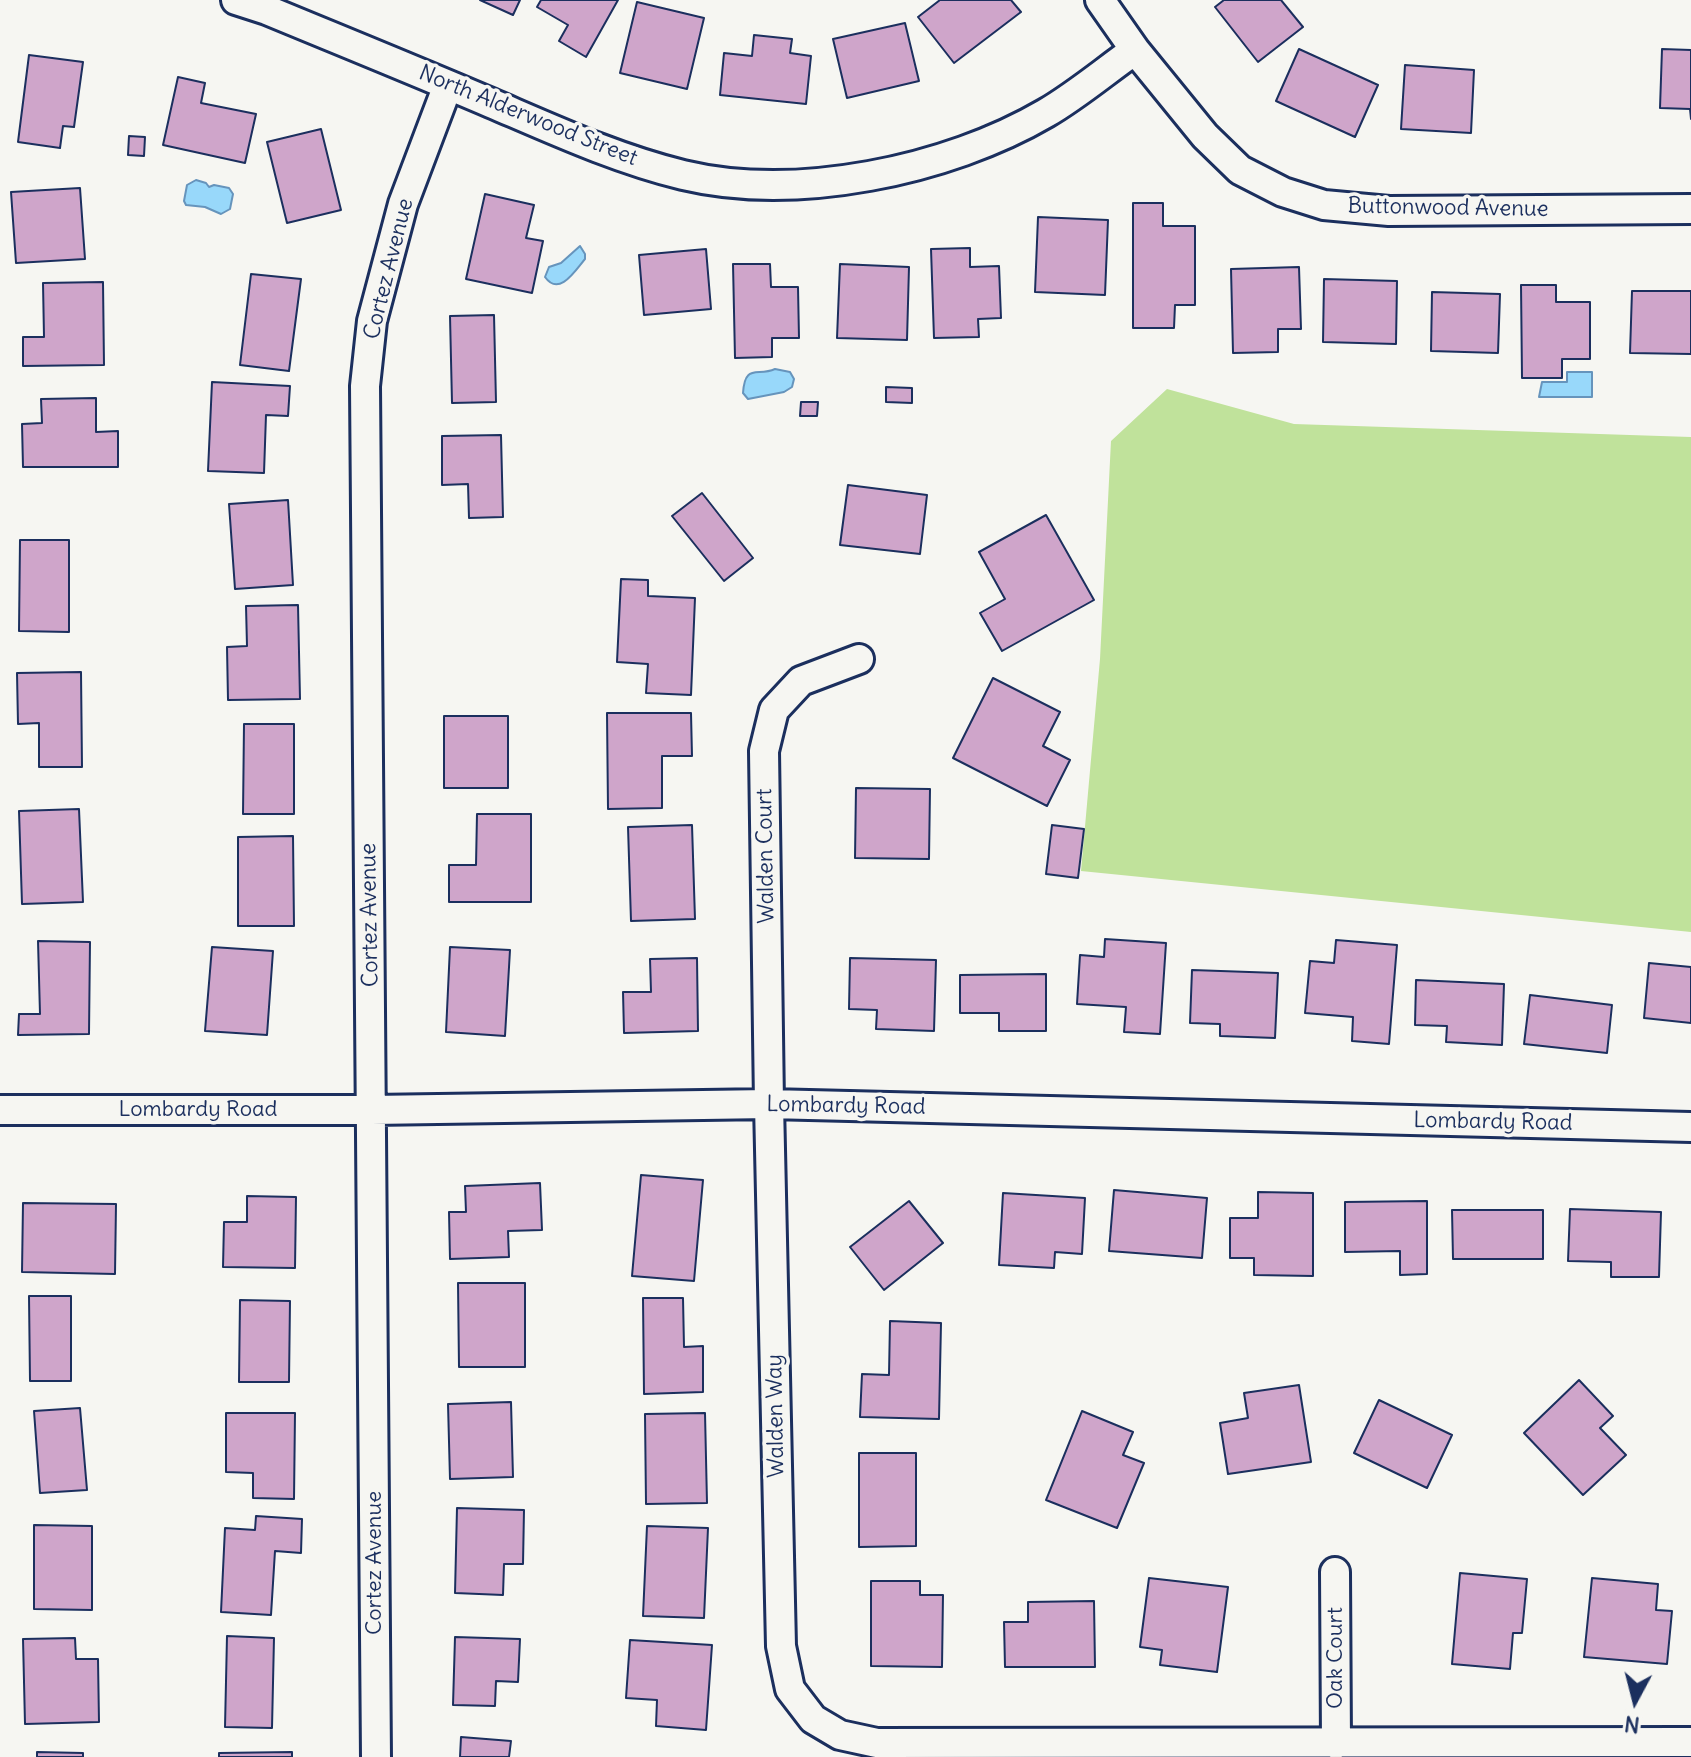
<!DOCTYPE html>
<html>
<head>
<meta charset="utf-8">
<style>
  body { margin:0 }
  #map { position:relative; width:1691px; height:1757px; overflow:hidden; background:#f6f6f2; font-family:Delius,sans-serif }
  canvas { display:block }
  .north { position:absolute; left:1595px; top:1661px; width:80px; height:80px; -webkit-text-stroke:6px #f6f6f2; paint-order:stroke; rotate:187deg; font-size:22px; font-weight:700; line-height:32px; text-align:center; color:#1b2f5e }
  .north::after { content:''; display:block; margin:auto; width:28px; height:36px; background:#1b2f5e; clip-path:polygon(50% 0,100% 100%,50% 72%,0 100%) }
</style>
</head>
<body>
<div id="map">
<canvas width="1691" height="1757"></canvas>
<div class="north">N</div>
</div>
<script>
const ctx = document.querySelector('canvas').getContext('2d');
ctx.lineJoin = 'round';
function paint(path, color) {
  ctx.fillStyle = color;
  ctx.fill(path, 'evenodd');
}
function stroke(path, color, width, dash) {
  ctx.strokeStyle = color;
  ctx.lineWidth = width;
  ctx.lineCap = dash ? 'butt' : 'round';
  ctx.setLineDash(dash || []);
  ctx.stroke(path);
}
function drawText(font, color, halo, rows, align = 'center') {
  ctx.font = font + ' Delius,sans-serif';
  ctx.lineWidth = 7;
  ctx.setLineDash([]);
  ctx.textBaseline = 'middle';
  ctx.strokeStyle = halo;
  ctx.fillStyle = color;
  for (const [text, x, y, turn = 0] of rows) {
    ctx.save();
    ctx.translate(x, y);
    ctx.rotate((+turn || 0) * Math.PI / 180);
    ctx.textAlign = isNaN(turn) ? turn : align;
    if (halo) ctx.strokeText(text, 0, 0);
    ctx.fillText(text, 0, 0);
    ctx.restore();
  }
}
paint(new Path2D(`
  M1167,389l127,35 397,13v495l-610,-61 19,-212 11,-218z`), '#c0e29b');
const water = new Path2D(`
  M196,180l10,3 3,4 5,-2 15,3 4,6 -3,15 -9,5 -16,-7 -19,-2 -2,-4 3,-16z
  M580,246l5,8v5c-10,12 -26,38 -40,18l4,-10 12,-4z
  M775,369l15,3 4,7 -2,8 -8,5 -36,7 -5,-6c2,-30 14,-16 32,-24z
  M1567,372h25v25h-53l3,-15h25z`);
paint(water, '#98d8fa');
stroke(water, '#6694bc', 2);
const building = new Path2D(`
  M480,0h40l-7,15z
  M541,0h77l-32,57 -27,-16 9,-16 -31,-18z
  M940,0h71l10,12 -67,51 -36,-46z
  M1224,0h57l22,27 -45,35 -43,-55z
  M637,2l67,16 -17,71 -67,-16z
  M905,23l14,58 -72,17 -14,-59z
  M754,35l38,4 -2,14 21,3 -5,48 -86,-9 4,-42 28,3z
  M1299,49l79,36 -23,52 -79,-36z
  M1662,49l29,1v69l-1,-10 -30,-1z
  M29,55l54,7 -9,65 -11,-1 -3,22 -42,-6z
  M1405,65l69,5 -3,63 -70,-4z
  M178,77l27,6 -4,20 55,11 -11,49 -82,-18z
  M321,129l20,81 -54,13 -20,-81z
  M129,136l16,1 -1,19 -16,-1z
  M80,188l5,71 -69,4 -5,-71z
  M485,194l49,11 -8,33 17,3 -11,52 -66,-14z
  M1133,203h30v23h32v79h-20l-1,23h-41z
  M1038,217l70,3 -3,75 -70,-3z
  M970,248v19l29,-1 2,52 -23,1 1,18 -45,1 -3,-89z
  M706,249l5,60 -67,6 -5,-60z
  M733,264h37l1,23h27l1,51h-27v19l-37,1z
  M840,264l69,3 -2,73 -70,-2z
  M1299,267l2,62h-23v23l-45,1 -2,-84z
  M251,274l50,5 -12,92 -49,-6z
  M1324,279l73,2 -1,63 -73,-2z
  M103,282l1,83 -81,1v-29h21l-1,-54z
  M1521,285h35v17h34v57h-28v19h-40z
  M1632,291h59v63l-61,-1z
  M1432,292l68,2 -2,59 -67,-2z
  M494,315l2,87 -44,1 -2,-87z
  M212,382l78,4 -2,30 -22,-1 -2,58 -56,-2z
  M886,387l26,1v15l-26,-1z
  M96,398v34l22,-1v36h-95l-1,-43 20,-1 -1,-24z
  M801,402h17l-1,14h-17z
  M501,435l2,82 -34,1 -1,-34 -26,1v-49z
  M848,485l79,10 -7,59 -80,-9z
  M702,493l51,65 -29,23 -52,-65z
  M288,500l5,85 -58,4 -6,-85z
  M1046,515l48,85 -92,51 -22,-38 25,-14 -26,-47z
  M20,540h49v92l-50,-1z
  M621,579l27,1v16l47,2 -4,97 -45,-2 2,-29 -31,-2z
  M298,605l2,94 -72,1 -1,-53 20,-1 -1,-40z
  M81,672l1,95h-43v-44l-21,1 -1,-51z
  M993,678l67,34 -17,34 27,14 -23,46 -94,-48z
  M607,713h84l1,43h-30v52l-54,1z
  M444,716h64v72h-64z
  M244,724h50v90h-51z
  M856,788l74,1 -1,70 -74,-1z
  M79,809l4,93 -61,2 -3,-93z
  M477,814h54v88h-82v-37h27z
  M692,825l3,94 -64,2 -3,-94z
  M1052,825l32,4 -6,49 -32,-4z
  M293,836l1,90h-56v-89z
  M1105,939l61,4 -6,91 -36,-2 2,-25 -49,-3 3,-49 24,2z
  M1336,940l61,5 -8,99 -37,-3 1,-24 -48,-4 5,-52 24,2z
  M38,941l52,1 -1,92 -71,1 1,-21h21z
  M212,947l61,4 -6,84 -62,-4z
  M450,947l60,3 -5,86 -59,-4z
  M697,958l1,73 -74,2 -1,-41h28l-1,-33z
  M850,958l86,2 -2,71 -58,-2 1,-19 -28,-1z
  M1649,963l42,4v56l-47,-5z
  M1192,970l86,3 -3,65 -55,-2v-12l-30,-1z
  M1046,974v57h-47v-18h-39v-38z
  M1416,980l88,4 -2,61 -56,-3 1,-16 -32,-1z
  M1530,995l82,10 -5,48 -83,-9z
  M641,1175l62,5 -9,101 -62,-5z
  M540,1183l2,47 -34,1 1,26 -59,2 -1,-47h17l-1,-26z
  M1114,1190l93,8 -5,60 -93,-7z
  M1258,1192l55,1v83l-59,-1v-17h-24v-40h28z
  M1003,1193l82,5 -3,56 -27,-2 -1,16 -55,-3z
  M247,1196l49,1 -1,71 -72,-1 1,-45h23z
  M909,1201l34,42 -59,47 -34,-43z
  M1427,1201v73l-27,1v-24l-55,1v-50z
  M23,1203l93,1 -1,70 -93,-2z
  M1570,1209l91,3 -2,65h-48v-15l-43,-1z
  M1452,1210h91v49h-90z
  M458,1283h67v84h-66z
  M29,1296h42v85h-41z
  M643,1298h40l1,49 19,-1v46l-59,2z
  M240,1300l50,1 -1,81h-50z
  M890,1321l51,2 -2,96 -79,-2 2,-43 27,1z
  M1579,1380l34,36 -13,12 26,27 -43,40 -59,-62z
  M1299,1385l12,77 -83,12 -8,-51 28,-5 -4,-25z
  M1379,1400l73,35 -25,53 -73,-35z
  M511,1402l2,75 -63,2 -2,-75z
  M80,1408l7,82 -47,3 -6,-82z
  M1082,1411l51,21 -10,23 21,8 -27,65 -71,-28z
  M226,1413h69l-1,86 -41,-1v-25l-27,-1z
  M705,1413l2,90 -61,1 -1,-90z
  M859,1453h57v93l-57,1z
  M457,1508l67,2 -1,54h-19l-1,31 -48,-2z
  M256,1516l46,3 -1,34 -26,-2 -4,64 -50,-3 4,-84 30,2z
  M34,1525l58,1v84l-58,-1z
  M647,1526l61,2 -4,90 -61,-2z
  M1460,1573l67,6 -5,54h-9l-3,36 -58,-5z
  M1149,1578l79,9 -11,85 -57,-7 2,-15 -22,-3z
  M1592,1578l66,6 -2,26 16,1 -5,53 -83,-7z
  M871,1581h49v14h23l-1,72 -71,-1z
  M1094,1601l1,66h-90l-1,-45h24v-20z
  M227,1636l47,2 -2,90 -47,-1z
  M455,1637l65,2 -2,43 -22,-1 -1,25 -42,-1z
  M75,1638l1,21h22l1,63 -74,2 -2,-85z
  M630,1640l82,5 -6,85 -50,-4 1,-26 -31,-2z
  M461,1737l50,4 -2,16h-49z
  M37,1752l46,1v4h-46z
  M292,1752v5h-73v-4z`);
paint(building, '#cfa5ca');
stroke(building, '#1b2f5e', 2);
const street = new Path2D(`
  M236,0l31,10c75,31 149,61 224,93 63,27 126,56 192,72 113,27 264,-4 363,-62 31,-18 59,-42 89,-63
  M1100,0l35,50 70,86 35,34 43,22 41,13 65,6 302,-2
  M859,659l-58,22 -27,29 -10,41 5,353 12,542 9,43 23,30 27,16 37,8 814,-1
  M0,1110h372l397,-6 922,23
  M1335,1572l1,172
  M376,1757l-11,-1371 7,-65 31,-117 45,-119`);
stroke(street, '#1b2f5e', 34);
stroke(street, '#f6f6f2', 28);
drawText('22px', '#1b2f5e', '#f6f6f2', [
  ["North Alderwood Street",528,116,22],
  ["Buttonwood Avenue",1448,208,1],
  ["Cortez Avenue",389,269,-76],
  ["Walden Court",766,856,-91],
  ["Cortez Avenue",370,915,-91],
  ["Lombardy Road",846,1106,1],
  ["Lombardy Road",198,1110],
  ["Lombardy Road",1493,1122,1],
  ["Walden Way",776,1416,-91],
  ["Cortez Avenue",375,1563,-90],
  ["Oak Court",1336,1658,-90]
]);
</script>
</body>
</html>
